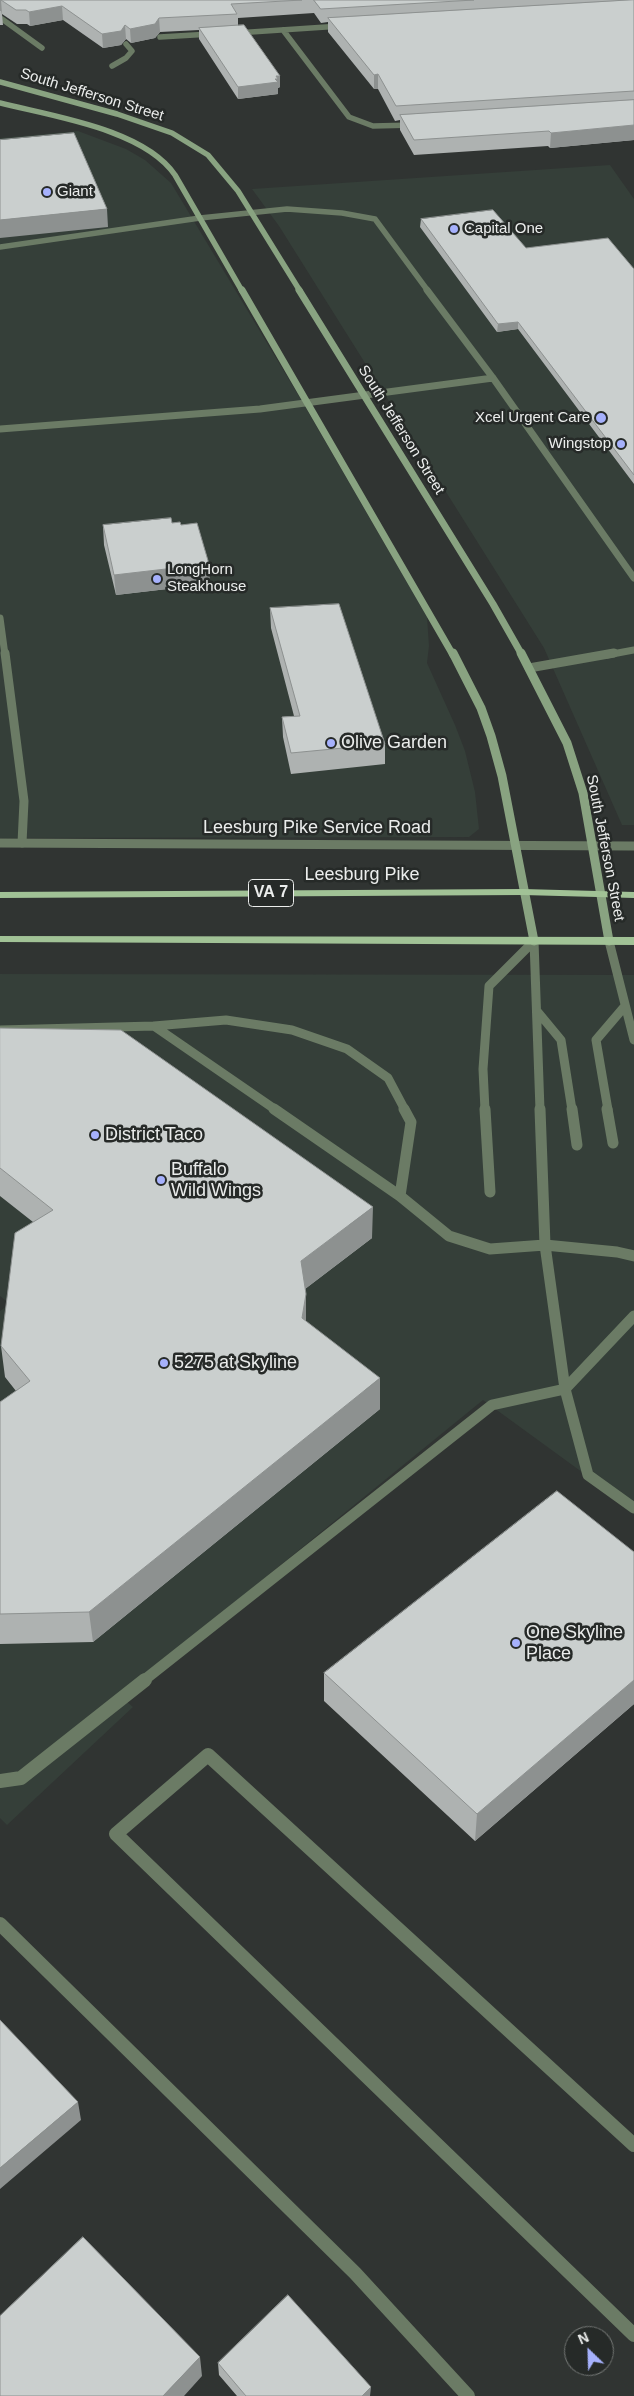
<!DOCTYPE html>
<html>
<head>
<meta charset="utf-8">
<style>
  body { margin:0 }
  #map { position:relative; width:634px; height:2396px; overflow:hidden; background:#303432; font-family:Helvetica,sans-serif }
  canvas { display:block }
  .north { position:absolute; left:564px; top:2326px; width:50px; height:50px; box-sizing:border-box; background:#262a28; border:1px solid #757876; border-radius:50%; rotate:336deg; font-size:14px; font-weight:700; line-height:20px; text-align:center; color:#ebedec }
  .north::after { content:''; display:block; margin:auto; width:18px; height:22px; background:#a6b1fc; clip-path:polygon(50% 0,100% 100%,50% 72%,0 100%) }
</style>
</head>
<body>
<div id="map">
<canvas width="634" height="2396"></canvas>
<div class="north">N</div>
</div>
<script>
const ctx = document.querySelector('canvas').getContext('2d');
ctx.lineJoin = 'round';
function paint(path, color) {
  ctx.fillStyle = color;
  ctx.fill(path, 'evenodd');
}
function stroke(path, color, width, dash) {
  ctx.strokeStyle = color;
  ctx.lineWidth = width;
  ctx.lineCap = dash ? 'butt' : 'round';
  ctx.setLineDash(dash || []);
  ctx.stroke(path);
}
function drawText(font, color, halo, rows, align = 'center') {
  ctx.font = font + ' Helvetica,sans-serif';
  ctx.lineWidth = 5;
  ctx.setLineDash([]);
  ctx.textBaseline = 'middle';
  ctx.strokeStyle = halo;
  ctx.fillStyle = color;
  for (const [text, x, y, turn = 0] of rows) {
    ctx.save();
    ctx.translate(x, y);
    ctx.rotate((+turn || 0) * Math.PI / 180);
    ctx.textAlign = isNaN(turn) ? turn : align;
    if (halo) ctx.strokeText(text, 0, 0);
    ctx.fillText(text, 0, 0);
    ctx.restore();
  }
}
paint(new Path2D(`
  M78,131l48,18 19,11 26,23 129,215 127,219 2,29 -2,17 28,62 10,26 10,41 4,37 -10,8 -469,1v-700z
  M610,165l24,34v626h-12l-78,-177 -265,-422 -27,-37z
  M0,974l634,1v535l-151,-110 -363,296 13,11 -126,118 -7,-7v-507l10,-7 -10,-8z`), '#353f39');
stroke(new Path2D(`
  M2,19l40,29
  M112,66l14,-8 6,-7 -6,-7
  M0,247l200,-29 87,-9 55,4 33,6 53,72`), '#6b7b65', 5.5);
stroke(new Path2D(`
  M427,290l66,88 141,200
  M0,429l260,-20 233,-31
  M0,618l5,37
  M607,655l27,-5`), '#6b7b65', 7);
stroke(new Path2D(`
  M5,653l19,148 -2,42
  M529,668l85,-15
  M534,941l6,169
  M609,941l25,99
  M537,1011l24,29 11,70
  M154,1026l122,84
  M0,1030l154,-4 72,-6 66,10 55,19 41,29 17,32
  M485,1110l-2,-41 6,-83 45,-45
  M608,1110l-12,-70 29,-34`), '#6b7b65', 9);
stroke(new Path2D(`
  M274,1109l126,87 49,40 41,13 55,-4 72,7 17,4
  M485,1109l5,83
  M540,1109l5,136 20,144 23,86 46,33
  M572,1109l5,36
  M607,1109l6,34
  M400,1196l11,-74 -7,-13
  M143,1681l349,-276 73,-16 69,-73`), '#6b7b65', 11);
stroke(new Path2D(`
  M0,1781l21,-3 124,-98
  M0,1924l355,349 113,123
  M634,2145l-426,-390 -92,79 518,501`), '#6b7b65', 14);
stroke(new Path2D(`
  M283,30l66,87 24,9 41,-1
  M236,33l105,-7
  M160,37l51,-3`), '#6b7b65', 5.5);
stroke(new Path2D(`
  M0,843l634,3`), '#6b7b65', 9);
stroke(new Path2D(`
  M0,82l117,32 55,19 36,22 30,36 62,100
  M0,103c51,13 144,26 175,72l67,116`), '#89a381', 5.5);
stroke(new Path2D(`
  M242,290l211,365
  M299,290l194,314 29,51`), '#89a381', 7);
stroke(new Path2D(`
  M453,653l28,55 10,28 11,40 32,165
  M521,653l46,90 16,50 26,148`), '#89a381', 9);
paint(new Path2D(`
  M523,889l111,3v6l-111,-3 -523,3v-6z
  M0,936l634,1v8l-634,-3z`), '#a1c296');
paint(new Path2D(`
  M0,0h634v140l-84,8 -2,-2 -134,9 -14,-25v-10l-5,1 -17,-32h-4l-46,-57v-10l-7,1 -7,-10 -76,5v8l42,50v11l-2,1v6l-40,5 -39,-60v-9l-39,2 -5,6 -24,5 -5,-4 -5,6 -18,3 -40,-28 -33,6 -3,-2h-10l-15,-10 1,11h-3z
  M421,219l105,29 108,21v215l-116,-155 -21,3 -77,-105z
  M172,523l9,2 29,59 -94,11 -12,-50 -1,-20z
  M270,608l115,136v20l-94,10 -8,-37 -1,-20 12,-1 -23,-88z
  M0,1028l372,210 -67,51 1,32 74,88 -287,233 -93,2v-242l16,-11 -11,-14 -4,-31 32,-124 -33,-26z
  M634,1552v152l-159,137 -151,-140v-28z
  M218,2363l152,33h-133l-18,-21z`), '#aeb2b1');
paint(new Path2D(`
  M1,0l1,14v1l-1,-4h-1v-10z
  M62,6l1,14 -33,6 -1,-14z
  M159,18l1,14 -5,6 -24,5 -1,-14z
  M125,25l1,14 -5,6 -18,3 -1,-14z
  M378,74v15h-4v-14z
  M276,76h4v11l-2,1v6l-40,5v-12z
  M634,125v15l-84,8 1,-15z
  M107,209l1,18 -108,11v-18z
  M518,322v7l-21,3 1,-8z
  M209,564l1,20 -94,11 -2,-20z
  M373,1207l-1,31 -71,54v-31z
  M306,1294v31l-4,-7z
  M380,1378v31l-287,233 -4,-30z
  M634,1680v24l-159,137 2,-27z
  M78,2102l3,18 -81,69v-21z
  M200,2357l2,19 -18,20h-21z
  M371,2387l-1,9h-8z`), '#8d9190');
const building = new Path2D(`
  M0,0h302l-71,4 6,10 -78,4 -4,6 -25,5 -5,-4 -4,6 -19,3 -40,-28 -33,6 -3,-2h-10l-15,-10 -1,1z
  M314,0h160l-153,9z
  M634,0v91l-238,15 -18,-32 -4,1 -46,-57z
  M244,25l36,51h-4l2,3h-3l3,3 -40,5 -39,-59z
  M634,100v25l-83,8 -2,-2 -135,9 -14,-25z
  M74,133l33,76 -107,11v-80z
  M493,210l33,38 82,-10 26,31v206l-116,-153 -20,2 -77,-105z
  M171,518l1,5 8,-1 1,3 16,-2 12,41 -95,11 -11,-50z
  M339,604l46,140 -94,9 -9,-36 18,-1 -30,-108z
  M0,1028l121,2 252,177 -72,54 5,33 -4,24 78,60 -291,234 -89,2v-212l30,-21 -29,-35 14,-113 38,-23 -53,-42z
  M557,1491l77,61v128l-157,134 -153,-141z
  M0,2020l78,82 -78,66z
  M83,2237l117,120 -37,39h-163v-80z
  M288,2295l83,92 -9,9h-116l-28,-33z`);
paint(building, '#cacfce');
stroke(building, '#8d9190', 1);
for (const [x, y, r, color] of [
  [47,192,5,"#a6b1fc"],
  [454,229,5,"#a6b1fc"],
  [601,418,6,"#a6b1fc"],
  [621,444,5,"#a6b1fc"],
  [157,579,5,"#a6b1fc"],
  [331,743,5,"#a6b1fc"],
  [95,1135,5,"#a6b1fc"],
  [161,1180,5,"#a6b1fc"],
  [164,1363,5,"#a6b1fc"],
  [516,1643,5,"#a6b1fc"]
]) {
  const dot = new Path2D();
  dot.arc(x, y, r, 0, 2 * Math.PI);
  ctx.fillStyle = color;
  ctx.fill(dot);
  stroke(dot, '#262a28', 2);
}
drawText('15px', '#ebedec', '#262a28', [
  ["South Jefferson Street",92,95,17],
  ["South Jefferson Street",401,430,58],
  ["South Jefferson Street",605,848,79]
]);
drawText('15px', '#ebedec', '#262a28', [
  ["Giant",57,192],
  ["Capital One",464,229],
  ["Xcel Urgent Care",590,418,"right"],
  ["Wingstop",611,444,"right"],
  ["LongHorn",167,570],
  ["Steakhouse",167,587]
], 'left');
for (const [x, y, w] of [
  [271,893,45]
]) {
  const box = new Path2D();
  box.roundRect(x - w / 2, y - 13.5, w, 27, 4);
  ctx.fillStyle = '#262a28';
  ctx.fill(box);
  stroke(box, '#ebedec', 1);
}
drawText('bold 16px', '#ebedec', null, [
  ["VA 7",271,893]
]);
drawText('18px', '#ebedec', '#262a28', [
  ["Olive Garden",341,743],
  ["District Taco",105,1135],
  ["Buffalo",171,1170],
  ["Wild Wings",171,1191],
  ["5275 at Skyline",174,1363],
  ["One Skyline",526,1633],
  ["Place",526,1654]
], 'left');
drawText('18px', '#ebedec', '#262a28', [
  ["Leesburg Pike Service Road",317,828],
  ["Leesburg Pike",362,875]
]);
</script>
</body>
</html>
